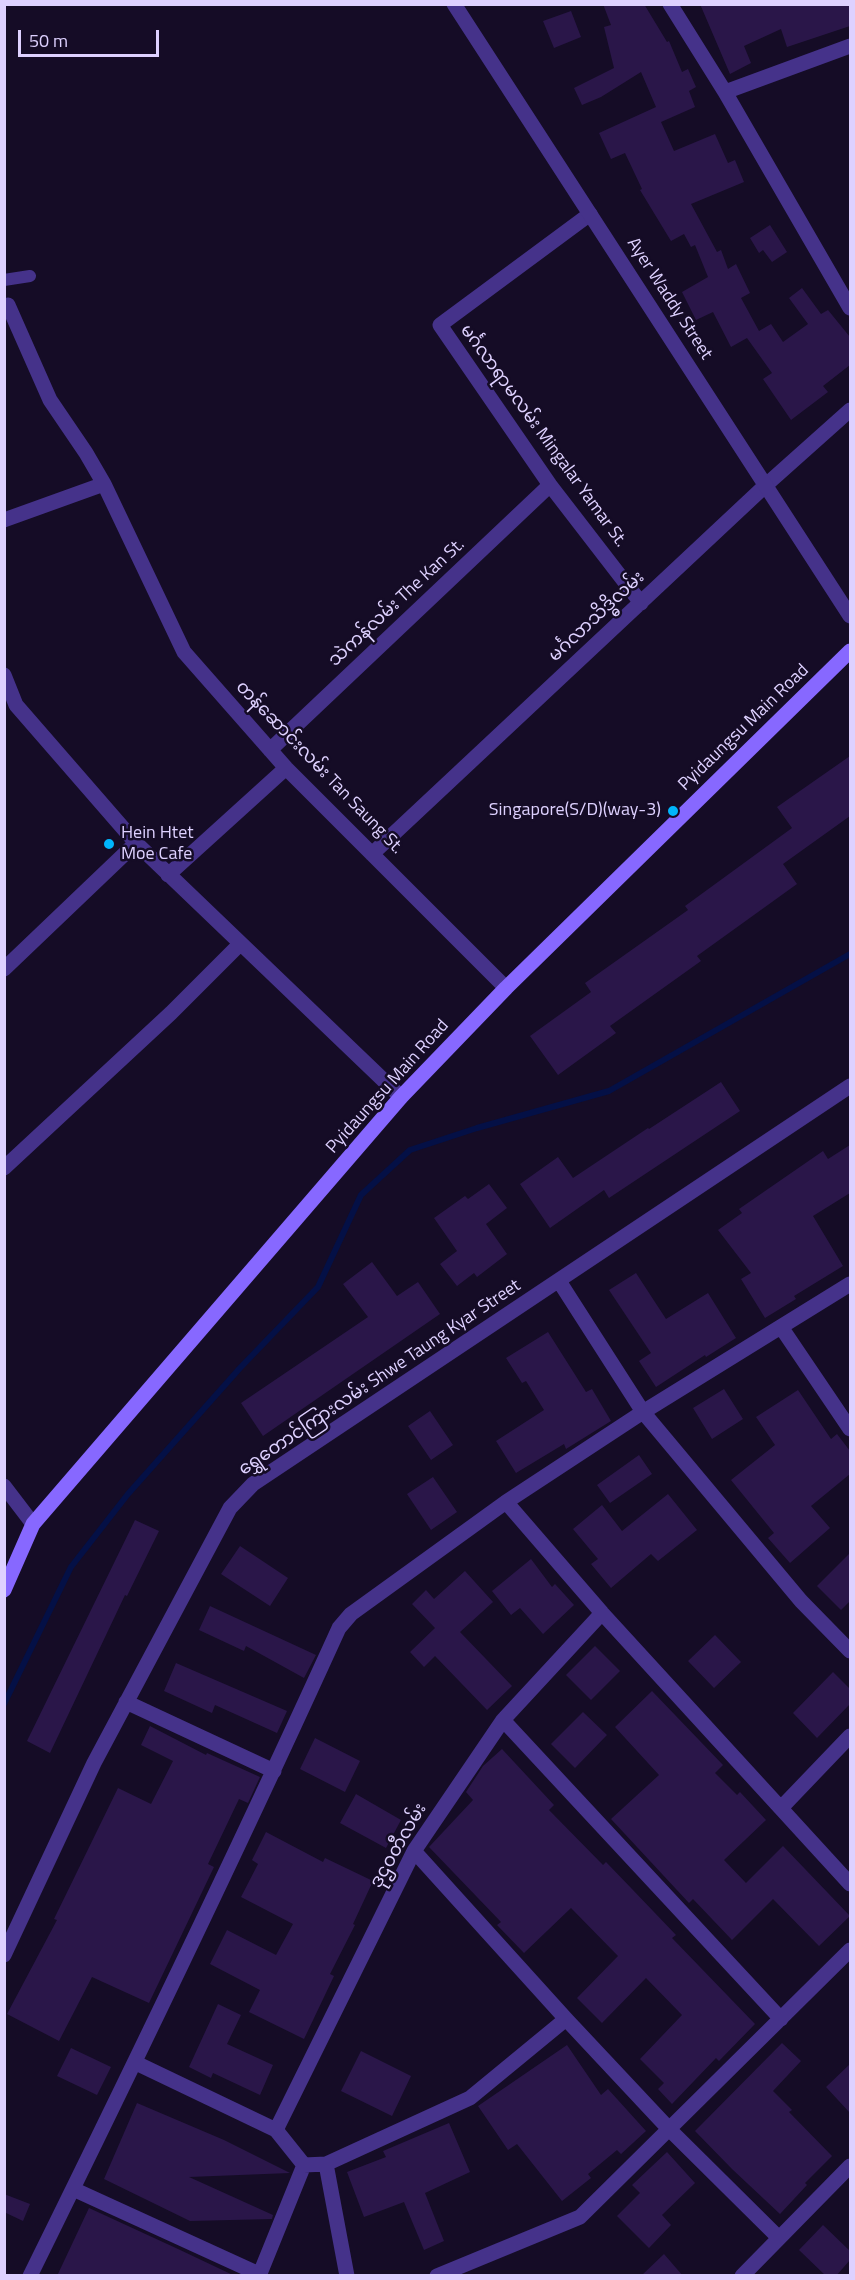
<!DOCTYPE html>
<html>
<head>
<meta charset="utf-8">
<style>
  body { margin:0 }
  #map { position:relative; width:855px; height:2280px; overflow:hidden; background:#150c26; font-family:"Titillium Web",sans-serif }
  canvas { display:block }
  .frame { position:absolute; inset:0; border:6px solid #ded1ff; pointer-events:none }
  .scale { position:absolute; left:18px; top:30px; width:141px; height:27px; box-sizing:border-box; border:3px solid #ded1ff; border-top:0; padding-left:8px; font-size:18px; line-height:21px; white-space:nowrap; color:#ded1ff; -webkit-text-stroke:4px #150c26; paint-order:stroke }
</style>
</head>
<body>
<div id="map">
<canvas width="855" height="2280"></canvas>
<div class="frame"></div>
<div class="scale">50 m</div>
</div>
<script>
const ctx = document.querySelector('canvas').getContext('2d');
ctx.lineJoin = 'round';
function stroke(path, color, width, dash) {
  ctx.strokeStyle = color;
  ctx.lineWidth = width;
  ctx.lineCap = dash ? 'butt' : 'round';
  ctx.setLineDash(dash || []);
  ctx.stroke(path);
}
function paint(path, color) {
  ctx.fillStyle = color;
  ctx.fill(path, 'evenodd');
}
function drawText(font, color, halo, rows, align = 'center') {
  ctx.font = font + ' "Titillium Web","Noto Sans Myanmar",sans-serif';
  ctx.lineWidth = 5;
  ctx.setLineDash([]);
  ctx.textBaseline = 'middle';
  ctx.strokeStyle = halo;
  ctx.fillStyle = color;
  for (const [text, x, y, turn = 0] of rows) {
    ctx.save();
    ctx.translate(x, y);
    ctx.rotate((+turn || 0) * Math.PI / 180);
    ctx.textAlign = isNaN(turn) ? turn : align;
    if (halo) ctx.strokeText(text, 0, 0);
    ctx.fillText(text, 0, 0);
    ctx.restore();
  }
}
stroke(new Path2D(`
  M4,1704l67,-137 57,-73 112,-126 78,-81 43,-92 49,-45 67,-22 132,-37 241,-137`), '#041046', 6);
paint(new Path2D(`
  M603,4h41l23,38 2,-1 13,31 6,-3 8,18 -7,4 6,16 -34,15 13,29 41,-17 13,29 7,-3 9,22 -53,22 26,48 4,-2 7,19 8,-5 14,29 -9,5 18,33 12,-7 12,18 25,-18 -19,-26 13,-10 19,26 7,-4 22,27v28l-27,21 5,6 -37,28 -28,-41 9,-6 -25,-35 -16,9 -18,-35 -17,8 -14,-28 26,-15 -13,-32 -4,2 -7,-13 -13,7 -31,-51 2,-1 -17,-36 -14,6 -12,-26 57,-26 -15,-35 -40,25 -19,8 -8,-17 40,-20 -10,-41 7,-2z
  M700,4h150v22l-63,21 -6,-18 -37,17 7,17 -21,11z
  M571,11l10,26 -27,11 -11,-27z
  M770,225l17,27 -15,10 -9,-12 -4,3 -9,-15z
  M850,756v60l-67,48 14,20 -100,72 4,5 -91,65 6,7 -58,42 -28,-39 61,-44 -6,-9 103,-73 -3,-4 107,-78 -15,-21z
  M721,1082l19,29 -131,87 -5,-8 -54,38 -30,-44 38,-27 15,21 75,-50 1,1z
  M850,1145v48l-37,23 30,50 -49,30 2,3 -31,19 -24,-39 10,-6 -33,-43 24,-17 -3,-4 84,-58 5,8z
  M489,1184l18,24 -21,16 21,30 -30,23 -3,-4 -17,13 -17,-22 17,-13 -23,-33 31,-22 3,3z
  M372,1262l25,34 21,-14 22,32 -177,122 -22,-33 127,-86 -25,-33z
  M636,1273l30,46 42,-26 28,45 -30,19 -1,-2 -49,32 -17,-26 12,-8 -42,-63z
  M548,1332l38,60 6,-3 19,32 -45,28 -2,-5 -48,29 -20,-32 48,-31 -18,-29 -4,2 -16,-25z
  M724,1389l19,30 -31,20 -19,-31z
  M798,1390l33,49 6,-5 13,17v23l-39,32 19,22 -40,35 -22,-25 6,-5 -43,-53 44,-35 -19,-28z
  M430,1411l23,34 -22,15 -23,-34z
  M639,1455l13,19 -42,29 -13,-18z
  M433,1477l24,35 -26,18 -24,-36z
  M668,1494l29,36 -39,31 -7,-7 -40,34 -20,-24 7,-5 -25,-30 29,-24 20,26z
  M135,1520l24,11 -32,65 -2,-1 -75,158 -23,-12z
  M240,1546l48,32 -18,28 -49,-32z
  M850,1553v48l-9,9 -24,-24z
  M531,1559l21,28 3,-3 19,21 -31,29 -23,-26 -9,7 -19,-24z
  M465,1571l28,31 -33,30 52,54 -25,24 -52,-54 -11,11 -14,-15 25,-24 -23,-24 14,-14 8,9z
  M210,1606l106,49 -12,23 -58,-32 -2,5 -45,-21z
  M715,1635l26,27 -27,26 -26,-27z
  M595,1646l25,25 -29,29 -25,-25z
  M176,1663l111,48 -10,22 -62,-28 -3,8 -48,-22z
  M833,1672l17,17v15l-33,34 -24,-25z
  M652,1691l71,74 -8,8 22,22 3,-3 26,28 -42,40 22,23 37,-37 67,70 -31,30 -46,-47 -41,41 -39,-41 -4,4 -78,-84 48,-44 -44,-48z
  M583,1712l24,23 -32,33 -24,-24z
  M150,1726l56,29 1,-2 53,24 -12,26 -9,-4 -31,65 6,3 -65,136 -57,-26 -33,64 -52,-27 50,-94 -3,-1 64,-131 33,16 22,-43 -32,-16z
  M315,1738l45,23 -15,31 -45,-23z
  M502,1749l52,56 -5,5 54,55 3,-3 26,27 44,46 -4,3 83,86 -36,37 -3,-3 -44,46 -14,-15 6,-6 -24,-24 42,-44 -36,-37 -44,45 -25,-25 41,-42 -47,-48 -47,45 -27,-28 4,-3 -72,-75 44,-47 -7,-8 17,-26z
  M356,1794l45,26 -15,28 -46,-25z
  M266,1832l57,30 2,-4 48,23 -20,43 2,1 -25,49 4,2 -30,63 -55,-27 11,-22 -50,-26 17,-34 49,25 17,-31 -52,-27 17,-33 -6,-4z
  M218,2004l23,11 -14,29 46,21 -13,30 -47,-22 -2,5 -22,-11z
  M782,2043l19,18 -28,30 19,19 -3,2 43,44 -27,27 2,2 -27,29 -48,-45 -37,-38z
  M567,2045l34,50 7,-6 38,42 -25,23 -4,-4 -29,24 3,4 -29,23 -45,-57 -9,6 -30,-44z
  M71,2048l40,19 -14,28 -40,-19z
  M361,2051l50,25 -19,40 -51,-25z
  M850,2064v49l-24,-26z
  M137,2103l87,37 66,33 -101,4 84,38 -1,4 -82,2 -86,-42z
  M449,2123l21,49 -45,21 19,48 -20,9 -20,-48 -40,15 -17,-45 39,-15 -3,-6z
  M667,2152l28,31 -33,32 9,10 -22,23 -32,-32 23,-23 -8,-8z
  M4,2194l26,10 -7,17 -19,-9z
  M89,2208l89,41 57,27h-178z
  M823,2225l27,26v9l-14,16h-10l-27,-26z
  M664,2254l19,22h-42z`), '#2a1649');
stroke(new Path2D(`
  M4,280l26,-4`), '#45328a', 12);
stroke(new Path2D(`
  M670,4l55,88 125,216
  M725,92l125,-46
  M590,214l-150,111 110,160 91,118
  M8,305l42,95 36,53 18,31
  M4,520l100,-36 80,168 102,116 220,220
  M4,675l12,30 120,138 265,254
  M270,750l280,-265
  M372,854l394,-369 84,-75
  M168,875l118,-107
  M4,969l132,-126
  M4,1168l167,-155 69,-69
  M559,1281l84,131 158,189 49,50
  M781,1327l69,102
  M4,1486l29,38
  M506,1502l96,111 248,271
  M126,1702l148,69
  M503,1720l278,299
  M781,1808l69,-72
  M414,1851l152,168 104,111 109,108
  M4,1955l90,-192 136,-255 23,-24 597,-398
  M136,2063l140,67 28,35
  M276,2130l138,-279 89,-131 99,-107
  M326,2164l21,112
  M73,2189l186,85
  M30,2276c106,-215 210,-430 309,-648l12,-14 155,-112 137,-90 207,-128
  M259,2276l45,-111 22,-1 144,-66 96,-79
  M437,2276l143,-59 270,-267
  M742,2276l108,-110`), '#45328a', 15);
stroke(new Path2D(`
  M454,4l396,612`), '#45328a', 15);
stroke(new Path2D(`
  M4,1590l29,-66 368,-427 105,-109 344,-337`), '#8768ff', 15);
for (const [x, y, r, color] of [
  [673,811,6,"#00b5fc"],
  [109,844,6,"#00b5fc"]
]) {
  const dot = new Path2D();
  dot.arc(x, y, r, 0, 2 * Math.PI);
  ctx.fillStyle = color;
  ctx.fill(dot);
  stroke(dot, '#150c26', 2);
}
drawText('18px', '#ded1ff', '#150c26', [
  ["Ayer Waddy Street",669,299,57],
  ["မင်္ဂလာရာမလမ်း Mingalar Yamar St.",543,436,54],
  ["သဲကန်လမ်း The Kan St.",397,603,-43],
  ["မင်္ဂလာသိဒ္ဓိလမ်း",597,617,-43],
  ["Pyidaungsu Main Road",744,728,-44],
  ["တန်ဆောင်းလမ်း Tan Saung St.",319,768,46],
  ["Pyidaungsu Main Road",388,1087,-48],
  ["ရွှေတောင်ကြားလမ်း Shwe Taung Kyar Street",380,1378,-34],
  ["ဒုဌဝတီလမ်း",399,1846,-60]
]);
drawText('18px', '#ded1ff', '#150c26', [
  ["Singapore(S/D)(way-3)",661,811],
  ["Hein Htet",121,834,"left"],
  ["Moe Cafe",121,855,"left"]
], 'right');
</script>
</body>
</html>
